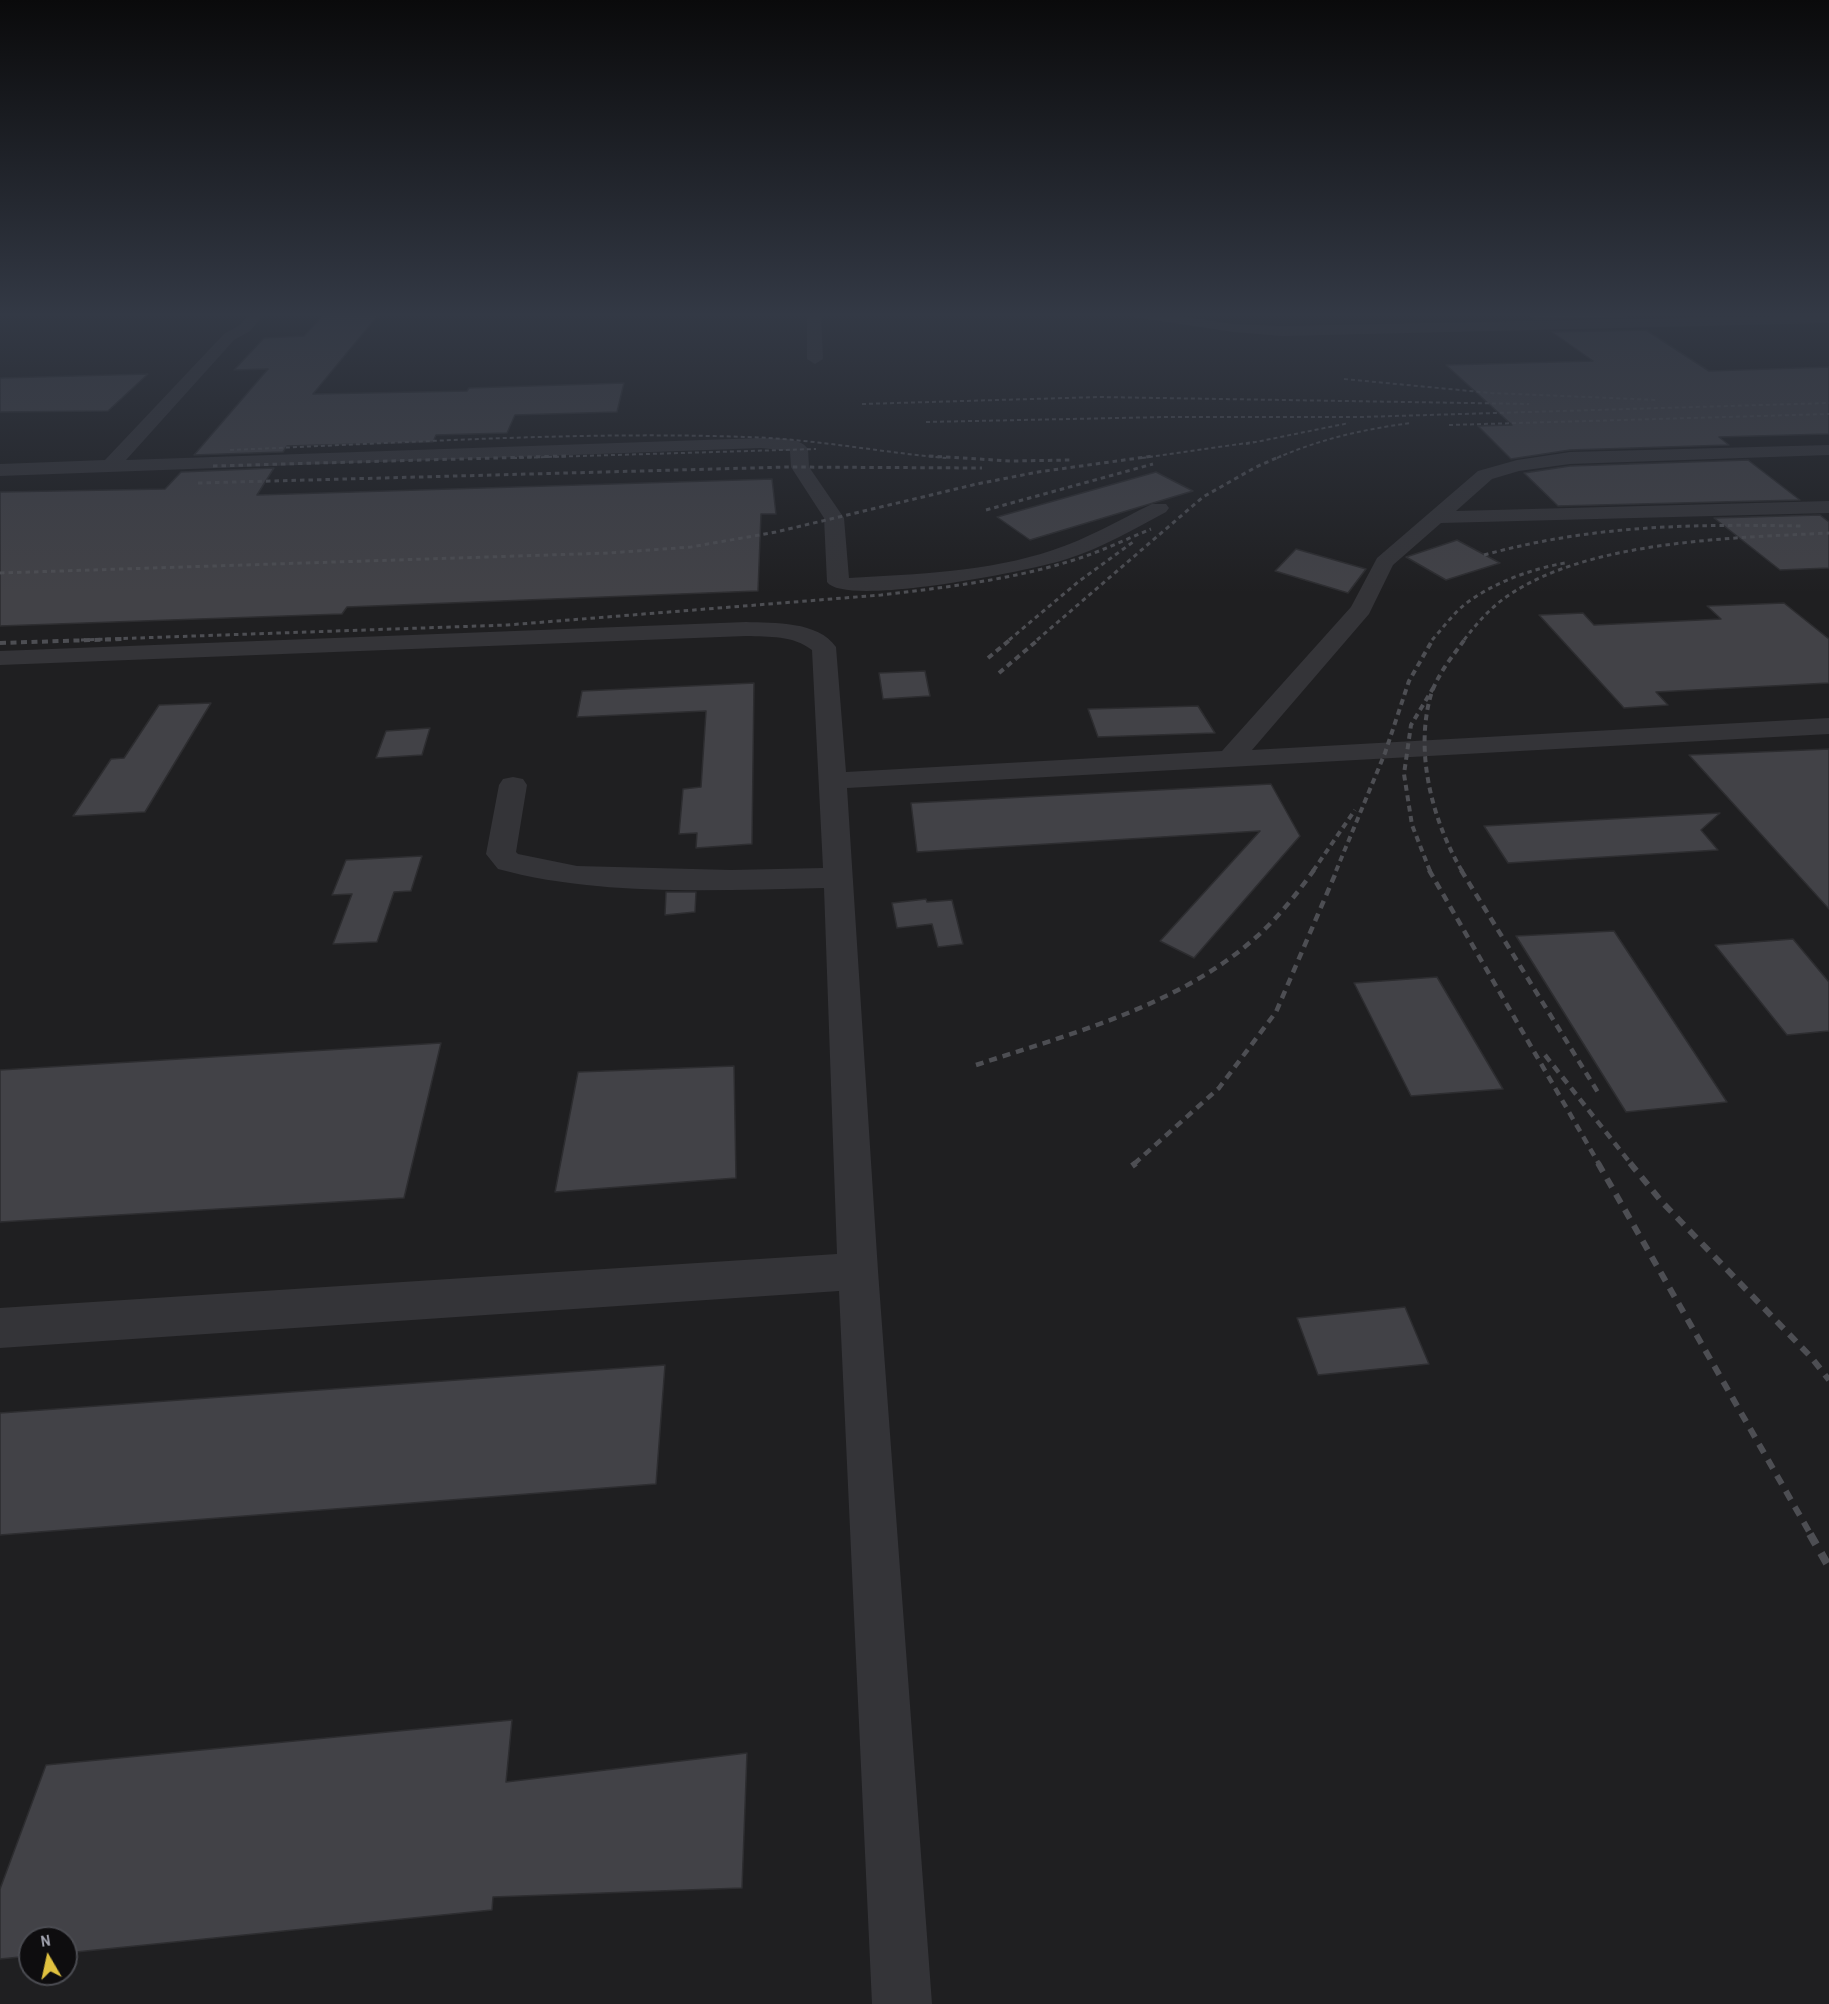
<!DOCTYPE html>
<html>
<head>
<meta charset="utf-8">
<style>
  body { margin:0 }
  #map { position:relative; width:1829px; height:2004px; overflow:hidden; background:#131214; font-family:"Archivo Narrow",sans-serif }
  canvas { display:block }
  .north { position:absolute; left:18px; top:1926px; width:60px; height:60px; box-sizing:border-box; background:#0e0d0f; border:2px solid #4a4b51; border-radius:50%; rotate:351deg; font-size:16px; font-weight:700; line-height:24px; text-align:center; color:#a5a7b3 }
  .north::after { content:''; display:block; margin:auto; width:21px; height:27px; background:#e0c13f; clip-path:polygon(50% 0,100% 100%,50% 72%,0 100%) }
</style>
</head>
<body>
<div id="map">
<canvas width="1829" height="2004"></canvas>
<div class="north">N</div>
</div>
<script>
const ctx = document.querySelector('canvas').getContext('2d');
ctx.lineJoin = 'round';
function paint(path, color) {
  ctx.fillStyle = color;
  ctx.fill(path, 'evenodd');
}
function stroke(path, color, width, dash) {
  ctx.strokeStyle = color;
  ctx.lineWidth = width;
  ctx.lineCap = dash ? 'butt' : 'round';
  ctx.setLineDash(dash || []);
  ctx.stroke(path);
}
paint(new Path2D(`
  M0,313h1829v1691h-1829zM30,1938h36v36h-36z`), '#1f1f21');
const building = new Path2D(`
  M325,313h55l-67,81 154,-3 2,-3 155,-5 -7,29 -102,3 -8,18 -71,2 -3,7 -146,4 -4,6 -89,3 74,-86 -34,1 30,-32 40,-2z
  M1525,313h96l6,4 -93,2z
  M1646,330l63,41 120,-4v67l-110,3 10,8 -159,5 -59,9 -33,-33 34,-1 -66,-60 147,-4 -41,-29z
  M148,374l-40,37 -108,1v-34z
  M1748,460l52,40 -242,6 -34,-33 46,-7z
  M274,468l-17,27 515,-16 4,35h-15l-3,77 -411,16 -5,7 -342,12v-134l165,-3 16,-17z
  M1156,472l37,19 -163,49 -33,-23z
  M1820,515l9,7v46l-49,2 -66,-52z
  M1457,540l43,23 -54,17 -40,-23z
  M1296,549l70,20 -18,24 -73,-22z
  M1784,603l45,36v44l-173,9 12,13 -44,3 -85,-93 44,-2 11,12 127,-6 -14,-13z
  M925,671l5,25 -47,3 -4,-26z
  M754,683l-2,161 -56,4 1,-15 -18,1 4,-45 18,-2 5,-76 -129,6 5,-26z
  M211,703l-66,109 -72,4 38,-57 13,-1 35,-53z
  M1198,706l17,27 -117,4 -10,-28z
  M430,728l-8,27 -46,3 10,-27z
  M1829,749v160l-140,-154z
  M1271,784l29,52 -106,122 -34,-17 100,-110 -343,21 -6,-49z
  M1720,813l-19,17 17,20 -210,13 -24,-37z
  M422,856l-11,35 -17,1 -17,50 -44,2 19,-50 -20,1 14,-35z
  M666,892h30l-1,20 -30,3z
  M926,899l1,3 25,-2 11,44 -25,3 -6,-23 -35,4 -5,-25z
  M1614,931l113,171 -101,10 -110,-176z
  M1793,939l36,43v49l-42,4 -72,-90z
  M1437,977l66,112 -92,7 -57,-113z
  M441,1043l-37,155 -404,24v-152z
  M734,1066l2,112 -181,14 23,-120z
  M1405,1307l24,57 -111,11 -21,-57z
  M665,1365l-9,119 -656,51v-122z
  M512,1720l-6,62 241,-29 -5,135 -249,9 -1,13 -426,43v-15h-36v18l-30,3v-70l46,-124z`);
paint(building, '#424247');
stroke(building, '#2d2d30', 1.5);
paint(new Path2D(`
  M250,313h15l-15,18 -16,9 -108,120 635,-22c15,1 38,-2 47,11l1,18 35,51 5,60c68,-4 139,-6 204,-28 34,-11 66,-30 99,-46h14l3,4 -3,4c-32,17 -64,36 -99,47 -32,11 -222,49 -240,23l-3,-64 -33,-51 -1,-16 -29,-3 -761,28v-12l105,-4 119,-126 16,-9z
  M807,313h14l2,46 -8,5 -8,-5z
  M1127,313h33l73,11 49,2 547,-11v8l-547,13 -49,-4 -99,-15z
  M1829,445v10l-259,9 -51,7 -27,8 -36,32 373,-10v12l-388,10 -48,42 -24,49 -117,136 577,-32v16l-982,54 31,483 54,733h-60l-33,-713 -839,57v-40l837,-54 -13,-366c-106,2 -223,9 -326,-19l-12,-15 13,-69 4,-6 10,-2 10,2 4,6 -11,67 2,2 59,12 154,4 92,-2 -11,-218c-19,-15 -43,-13 -66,-14l-746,29v-14l746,-29c28,1 72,-1 90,25l10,125 376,-21 129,-144 26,-49 101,-87 39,-11 53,-8z`), '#343438');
stroke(new Path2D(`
  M1344,379l147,14 167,7
  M862,404l237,-7 430,7
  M926,422l239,-5h196l468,-14
  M1449,425l380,-11
  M1246,444l103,-21
  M230,450c172,-7 345,-19 517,-13 67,2 132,15 199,21
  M513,458l303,-9
  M1142,458l112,-16
  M1277,458c43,-19 88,-29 134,-35`), '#4d4e53', 2, [4, 3]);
stroke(new Path2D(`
  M929,456l82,5 61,-1
  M213,466l353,-10
  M198,483l590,-16 194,1
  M986,510l167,-46
  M1484,555c109,-30 206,-31 318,-29
  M0,573l609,-20 82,-6 85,-15 201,-48 61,-12 115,-16
  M81,640l426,-15 374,-30c68,-8 137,-16 202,-38 23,-8 46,-19 68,-28
  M1009,640l69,-58 55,-40
  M1037,640l166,-143 53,-30 25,-11
  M1432,640c10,-11 21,-26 32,-35 28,-22 67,-36 101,-42
  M1464,640c13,-17 27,-33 45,-45 82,-55 224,-57 320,-62`), '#4d4e53', 3, [4.5, 4]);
stroke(new Path2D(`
  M0,643l123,-4
  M988,658l23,-19
  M999,673l40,-34
  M1313,871l42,-61
  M1336,871l49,-118 24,-72 24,-42
  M1430,871l-18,-46 -8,-51 7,-49 24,-40
  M1462,871c-29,-49 -47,-116 -32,-173 6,-22 22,-41 35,-59`), '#4d4e53', 4, [6, 4.5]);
stroke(new Path2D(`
  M1429,870l170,294
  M1461,870l138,224
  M1545,1055l86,109
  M976,1065c94,-31 202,-59 278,-126 23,-20 42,-44 60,-69
  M1134,1164l85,-76 57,-76 61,-142`), '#4d4e53', 4.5, [8, 6]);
stroke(new Path2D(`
  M1598,1163l213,372
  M1630,1163l32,39 149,155 18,23
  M1132,1166l4,-3`), '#4d4e53', 6, [10, 8]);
stroke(new Path2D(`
  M1810,1534l19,33`), '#4d4e53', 8, [12, 10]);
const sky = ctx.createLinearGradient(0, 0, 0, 593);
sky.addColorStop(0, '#0a0a0b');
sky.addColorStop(0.53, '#333945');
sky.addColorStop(1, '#33394500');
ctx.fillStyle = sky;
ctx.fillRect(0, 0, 1829, 593);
</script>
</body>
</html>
